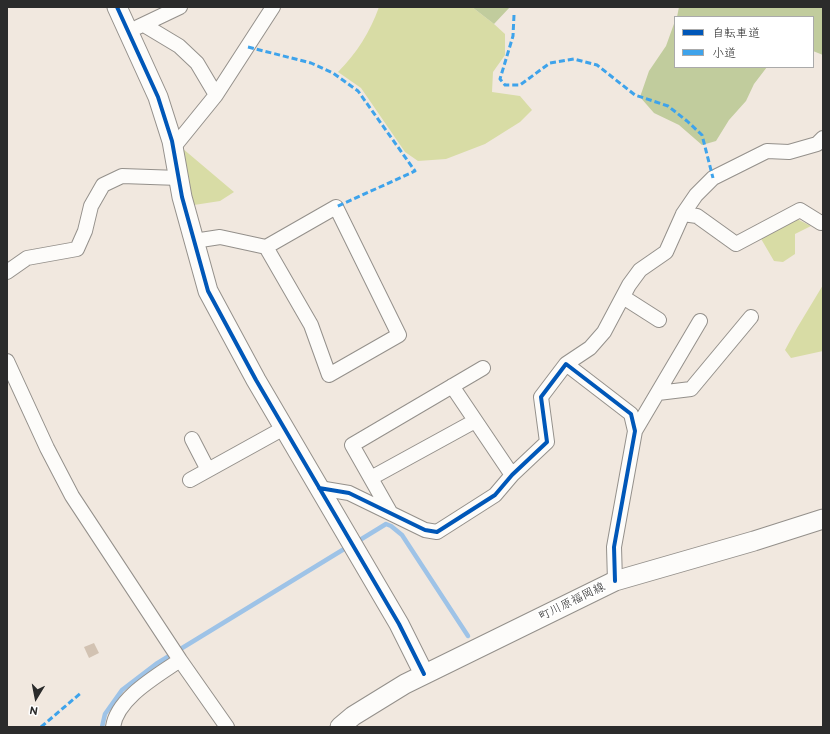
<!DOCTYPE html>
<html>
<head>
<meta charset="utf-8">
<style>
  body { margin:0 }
  #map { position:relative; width:830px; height:734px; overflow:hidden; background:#f1e8df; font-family:"Balsamiq Sans","Klee One",sans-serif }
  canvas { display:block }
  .frame { position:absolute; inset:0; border:8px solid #2b2b2b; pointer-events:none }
  .legend { position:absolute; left:674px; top:16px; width:140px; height:52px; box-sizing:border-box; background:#fff; border:1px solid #aaa; margin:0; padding:5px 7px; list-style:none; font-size:12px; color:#2b2b2b }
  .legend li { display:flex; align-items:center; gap:8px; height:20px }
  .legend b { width:20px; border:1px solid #aaa }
  .north { position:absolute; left:16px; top:678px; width:40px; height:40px; -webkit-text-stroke:3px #fff; paint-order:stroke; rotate:190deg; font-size:11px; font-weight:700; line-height:16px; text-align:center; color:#2b2b2b }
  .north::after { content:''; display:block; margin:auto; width:14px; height:18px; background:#2b2b2b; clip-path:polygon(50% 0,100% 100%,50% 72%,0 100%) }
</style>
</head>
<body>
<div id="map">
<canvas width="830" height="734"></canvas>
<div class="frame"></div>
<ul class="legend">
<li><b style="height:5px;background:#0057b8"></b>自転車道</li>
<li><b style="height:5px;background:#3ea3eb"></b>小道</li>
</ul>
<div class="north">N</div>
</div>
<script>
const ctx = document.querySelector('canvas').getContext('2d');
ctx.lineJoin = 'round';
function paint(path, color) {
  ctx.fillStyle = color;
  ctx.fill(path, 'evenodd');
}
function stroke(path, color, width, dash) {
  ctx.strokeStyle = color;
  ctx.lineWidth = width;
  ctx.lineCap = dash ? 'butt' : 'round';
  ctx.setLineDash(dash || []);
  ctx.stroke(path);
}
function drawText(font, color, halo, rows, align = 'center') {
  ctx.font = font + ' "Balsamiq Sans","Klee One",sans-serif';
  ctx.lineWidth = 3.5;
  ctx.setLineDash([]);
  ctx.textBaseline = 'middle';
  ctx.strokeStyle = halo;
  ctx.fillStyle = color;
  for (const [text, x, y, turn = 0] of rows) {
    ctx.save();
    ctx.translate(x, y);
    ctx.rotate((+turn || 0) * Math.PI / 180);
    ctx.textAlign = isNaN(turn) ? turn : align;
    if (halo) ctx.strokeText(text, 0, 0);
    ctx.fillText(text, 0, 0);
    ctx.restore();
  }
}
paint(new Path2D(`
  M379,7h93l22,17 11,10v21l-12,17 -1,20 28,4 12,14 -12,12 -35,22 -39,15 -28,2 -13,-9 -44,-64 -23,-16c19,-19 32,-40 41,-65z
  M182,148l52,44 -14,9 -26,4z
  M793,217l18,9 -16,8v20l-12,8 -9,-1 -14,-24z
  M823,285v66l-32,7 -6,-8 12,-22z`), '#d8dca5');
paint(new Path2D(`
  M472,7h38l-16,17z
  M679,7h144v48l-10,-4v-34h-136z
  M675,21v46h92l-13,17 -8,17 -17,19 -13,21 -14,4 -23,-20 -25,-12 -14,-16 9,-26 17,-25z`), '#c1cc9d');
stroke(new Path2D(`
  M355,543l31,-19 5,2 11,9 66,101
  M102,727l3,-13 17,-24 34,-26 193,-118`), '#9ec3e7', 4.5);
paint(new Path2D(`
  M94,643l5,10 -10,5 -5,-11z`), '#d2c2b2');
const street = new Path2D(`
  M144,25l35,21 18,17 19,32
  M138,27l42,-20
  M173,148l43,-53 57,-88
  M683,214l14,2 39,28 64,-34 21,13 2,-1
  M194,241l26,-4 46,10 45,78 18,50 70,-40 -63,-128 -70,40
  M7,272l20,-14 50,-9 8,-18 6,-25 12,-21 19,-9 57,2
  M623,297l36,23
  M7,361l40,87 25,48 108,164 47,67
  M566,364l24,-16 14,-16 25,-47 11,-15 26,-18 17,-38 13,-19 17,-17 54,-27 22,1 28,-8 6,-6
  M452,386l60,89
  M658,393l33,-4 60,-72
  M635,431l65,-110
  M192,439l16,31
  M371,478l104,-57
  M190,480l94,-52
  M319,488l30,5 76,37 12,2 58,-37 17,-20 35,-33 -6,-45 25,-33 65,50 4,17 -21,116 1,34
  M390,512l-38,-67 131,-77
  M113,727c4,-29 44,-51 67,-67`);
const secondary = new Path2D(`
  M117,7l41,90 14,44 10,56 26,94 48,89 143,244 25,50
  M340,727l13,-11 52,-32 210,-103 139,-40 69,-22`);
stroke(street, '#94908b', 16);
stroke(secondary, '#94908b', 21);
stroke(street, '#fdfcfa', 14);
stroke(secondary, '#fdfcfa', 19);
stroke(new Path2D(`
  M514,15l-1,21 -13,43 5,6h15l30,-22 24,-4 23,6 38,30 33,11 19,15 15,14 11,43
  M248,47l63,16 22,10 25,18 57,80 -79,36
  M41,727l41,-35`), '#3ea3eb', 3, [6, 3]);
stroke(new Path2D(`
  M117,7l41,90 14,44 10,56 26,94 48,89 143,244 25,50
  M319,488l30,5 76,37 12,2 58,-37 17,-20 35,-33 -6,-45 25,-33 65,50 4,17 -21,116 1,34`), '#0057b8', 4);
drawText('12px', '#2b2b2b', '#fff', [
  ["町川原福岡線",572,602,-26]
]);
</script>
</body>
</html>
